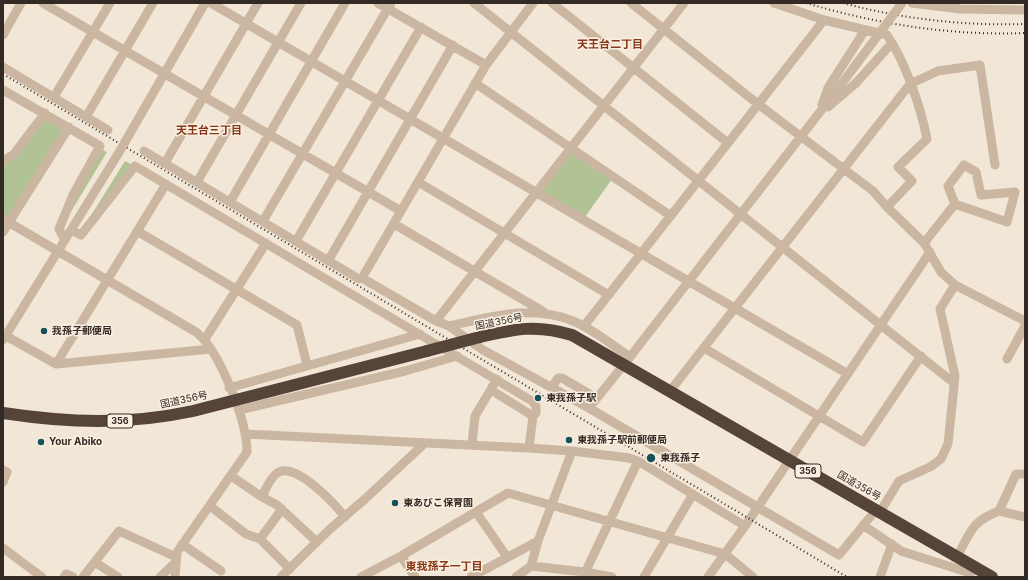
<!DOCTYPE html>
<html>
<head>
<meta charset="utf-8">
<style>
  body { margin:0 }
  #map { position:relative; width:1028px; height:580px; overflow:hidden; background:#f2e6d6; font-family:Inter,sans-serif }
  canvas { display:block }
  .frame { position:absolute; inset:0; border:4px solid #342a25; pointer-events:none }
</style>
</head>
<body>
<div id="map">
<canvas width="1028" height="580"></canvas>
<div class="frame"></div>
</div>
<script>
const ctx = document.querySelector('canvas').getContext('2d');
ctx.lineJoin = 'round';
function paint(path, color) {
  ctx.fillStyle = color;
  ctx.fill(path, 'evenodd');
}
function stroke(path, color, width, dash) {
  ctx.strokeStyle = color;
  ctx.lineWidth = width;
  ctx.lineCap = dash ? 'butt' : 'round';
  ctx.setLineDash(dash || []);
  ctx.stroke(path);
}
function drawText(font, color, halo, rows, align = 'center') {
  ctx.font = font + ' Inter,"Noto Sans JP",sans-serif';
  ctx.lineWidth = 3;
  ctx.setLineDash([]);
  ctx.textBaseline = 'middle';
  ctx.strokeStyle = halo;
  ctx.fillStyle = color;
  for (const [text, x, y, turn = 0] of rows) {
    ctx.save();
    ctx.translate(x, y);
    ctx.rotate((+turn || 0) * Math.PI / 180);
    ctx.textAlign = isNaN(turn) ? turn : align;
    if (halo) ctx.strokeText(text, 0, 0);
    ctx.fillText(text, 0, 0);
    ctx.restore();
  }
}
paint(new Path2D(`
  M45,116l22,12 -58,91 -6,-3v-52z
  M101,149l6,3 -46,76z
  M572,152l40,27 -27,38 -44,-26z
  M125,161l7,4 -50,65z`), '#b1c295');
stroke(new Path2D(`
  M43,3l358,208
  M211,3l637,371
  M378,3l108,62
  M474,3l480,380
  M552,3l176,140 96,-123
  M631,3l127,101 115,87 14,16 37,36 17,29 14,13 70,36
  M774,3l50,17 63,15c18,26 34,73 40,104l-29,28 14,14 -25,26
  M912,3l48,6 65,1
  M3,35l18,-32
  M3,67l105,63
  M475,83l196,133
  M3,90l97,56 -27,49 -14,34 6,11
  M54,97l56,-94
  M822,105l6,-17 37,-58
  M828,107l28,-24 36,-40
  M86,117l67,-114
  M125,142l80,-139
  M144,151l215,128 3,-1 74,43 13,5 34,24 106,58 250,147 37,-45
  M3,161l11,-7 31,-41
  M165,163l93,-160
  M197,182l104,-179
  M418,182l191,113
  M230,202l115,-199
  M3,219l193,113c24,19 51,89 51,120l-70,100 -2,25
  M263,221l128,-218
  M394,224l150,88
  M71,230l10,5 54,-69 397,235 4,5v7l-3,3 -4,32
  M137,231l160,94 10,40
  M3,232l66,-105
  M296,241l125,-214
  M924,243l31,-39 52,18 8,-30 -34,3 -5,-23 -12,-7 -16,21 7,18
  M328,261l125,-216
  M362,278l124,-213 47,-62
  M436,321l248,-318
  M449,326c42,-9 83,-22 124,-5 20,8 39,24 57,36
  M584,326l144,-183
  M6,336l50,28 155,-15
  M205,339l61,-96
  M3,340l115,-186
  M704,348l159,94 58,-86
  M1007,359l18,-33
  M56,364l110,-180
  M552,387l6,-9h4l34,20
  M229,388l191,-54
  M491,390l42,26
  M670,391l240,-307 28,-13 42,-6 15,100
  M589,408l41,-51 210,-271
  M239,410l166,-39 52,-15
  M245,434l284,14 43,3 57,7 9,3 107,65
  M472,444l3,-28 22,-37
  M3,470l4,2 -4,10
  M231,476l31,21 15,8 40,37
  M262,497c3,-7 11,-25 20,-26 19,-3 52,32 63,46
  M210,506l36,28 14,5 30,30
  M999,511l26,6
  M476,512l31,45
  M880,512l19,-31 31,-14 11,-8 7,-15 7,-68 -15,-67 15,-24
  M863,525l38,26 69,22 6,-5
  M260,539l22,-30
  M182,544l39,27
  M3,548l39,29
  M401,556l14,21
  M957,557c14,-26 14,-35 42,-46l17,-37h9
  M96,563l22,14
  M531,566l54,6 27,5
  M64,577l2,-3 7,3
  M83,577l36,-46 57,26
  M160,577l16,-15
  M281,577l49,-48 35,-30 60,-56
  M361,577l40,-21 107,-63 217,61 28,23
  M471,577l67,-36
  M516,577l15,-11 7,-25 34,-90
  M583,577l55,-116
  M644,577l49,-83
  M708,577l37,-51 185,-274
  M880,577l12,-33`), '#cab6a1', 9);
stroke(new Path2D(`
  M480,337c35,-8 57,-13 92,-2l420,242
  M3,413c66,10 125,12 190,-2l234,-60`), '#56443b', 12);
stroke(new Path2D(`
  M806,3c71,21 145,33 219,30
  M843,3c59,16 121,23 182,21
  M3,74l844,503`), '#342a25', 2, [1, 3]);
stroke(new Path2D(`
  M840,86l62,-83
  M118,154l7,-12`), '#cab6a1', 9);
stroke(new Path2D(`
  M427,351l53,-14`), '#56443b', 12);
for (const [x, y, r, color] of [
  [44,331,4,"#185158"],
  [538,398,4,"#185158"],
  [569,440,4,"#185158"],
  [41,442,4,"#185158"],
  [651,458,5,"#185158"],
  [395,503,4,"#185158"]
]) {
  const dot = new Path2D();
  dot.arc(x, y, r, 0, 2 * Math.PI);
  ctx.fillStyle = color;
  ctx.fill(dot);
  stroke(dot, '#faf0e2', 1.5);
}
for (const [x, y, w] of [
  [120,421,26],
  [808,471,26]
]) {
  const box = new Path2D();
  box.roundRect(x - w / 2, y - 7, w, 14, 3);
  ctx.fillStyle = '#faf0e2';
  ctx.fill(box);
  stroke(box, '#342a25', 1);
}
drawText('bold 9px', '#342a25', null, [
  ["356",120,421],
  ["356",808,471]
]);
drawText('10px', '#342a25', '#faf0e2', [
  ["国道356号",499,322,-11],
  ["国道356号",184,400,-12],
  ["国道356号",859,486,30]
]);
drawText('bold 10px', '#342a25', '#faf0e2', [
  ["我孫子郵便局",52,331],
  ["東我孫子駅",546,398],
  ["東我孫子駅前郵便局",577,440],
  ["Your Abiko",49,442],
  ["東我孫子",660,458],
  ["東あびこ保育園",403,503]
], 'left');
drawText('bold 11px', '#883819', '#faf0e2', [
  ["天王台二丁目",610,45],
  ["天王台三丁目",209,131],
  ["東我孫子一丁目",444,567]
]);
</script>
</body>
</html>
